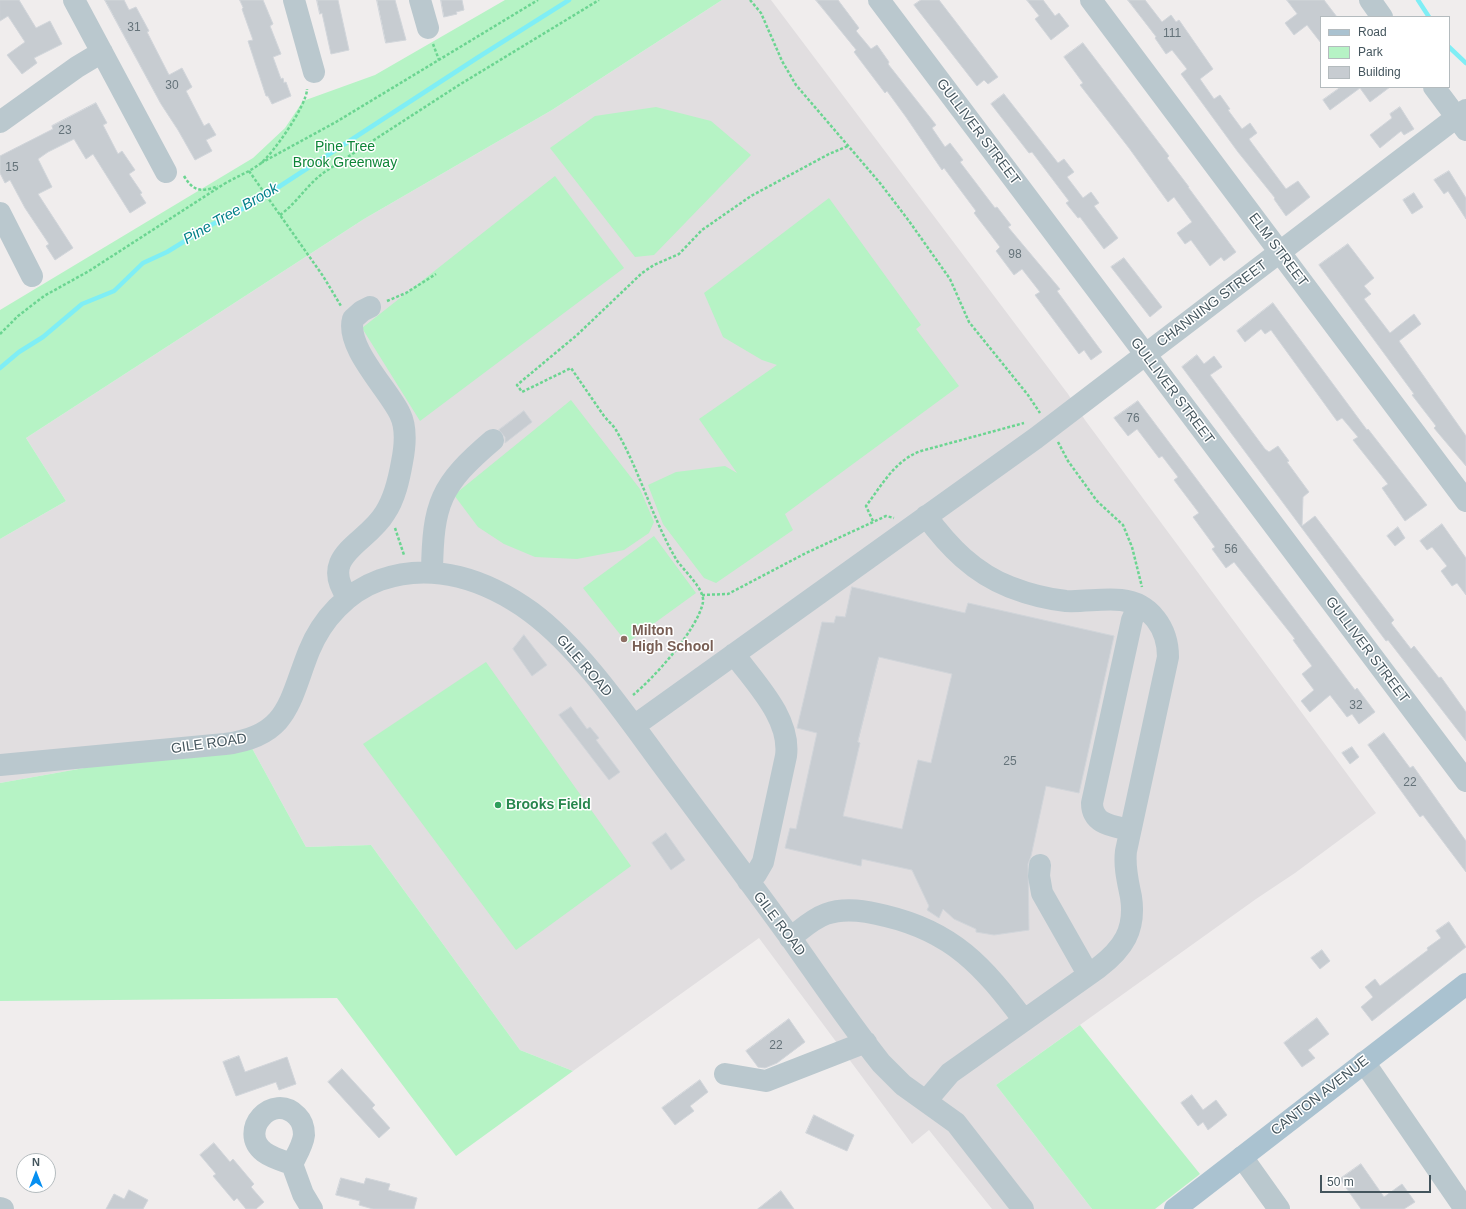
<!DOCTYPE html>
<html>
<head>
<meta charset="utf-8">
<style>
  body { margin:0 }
  #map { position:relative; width:1466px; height:1209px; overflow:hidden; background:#f0eded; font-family:Arial,sans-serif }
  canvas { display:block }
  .legend { position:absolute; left:1320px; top:16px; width:130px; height:72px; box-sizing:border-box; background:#fff; border:1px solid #b4bbbe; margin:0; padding:5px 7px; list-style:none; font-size:12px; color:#44555d }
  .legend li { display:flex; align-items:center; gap:8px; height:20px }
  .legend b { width:20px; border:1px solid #b4bbbe }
  .north { position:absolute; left:16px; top:1153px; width:40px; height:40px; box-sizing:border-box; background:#fff; border:1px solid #b4bbbe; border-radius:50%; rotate:0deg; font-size:11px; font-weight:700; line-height:16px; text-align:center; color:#44555d }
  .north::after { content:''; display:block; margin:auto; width:14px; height:18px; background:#068ff1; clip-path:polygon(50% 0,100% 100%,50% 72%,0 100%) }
  .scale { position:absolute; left:1320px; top:1175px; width:111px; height:18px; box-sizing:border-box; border:2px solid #44555d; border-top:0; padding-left:5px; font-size:12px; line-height:14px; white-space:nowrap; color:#44555d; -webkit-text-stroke:3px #fff; paint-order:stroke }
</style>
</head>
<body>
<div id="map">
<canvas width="1466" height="1209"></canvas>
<ul class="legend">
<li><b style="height:5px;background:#aac2d0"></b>Road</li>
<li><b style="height:11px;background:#b6f3c5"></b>Park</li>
<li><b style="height:11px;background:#c7ccd1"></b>Building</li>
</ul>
<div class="north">N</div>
<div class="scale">50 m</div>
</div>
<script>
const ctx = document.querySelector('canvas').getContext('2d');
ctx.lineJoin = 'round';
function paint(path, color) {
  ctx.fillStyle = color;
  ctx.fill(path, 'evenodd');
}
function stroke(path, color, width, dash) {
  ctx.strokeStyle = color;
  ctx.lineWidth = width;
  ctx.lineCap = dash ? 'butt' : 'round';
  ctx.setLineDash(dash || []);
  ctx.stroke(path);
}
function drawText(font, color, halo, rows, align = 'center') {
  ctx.font = font + ' Arial,sans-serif';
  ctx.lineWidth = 3;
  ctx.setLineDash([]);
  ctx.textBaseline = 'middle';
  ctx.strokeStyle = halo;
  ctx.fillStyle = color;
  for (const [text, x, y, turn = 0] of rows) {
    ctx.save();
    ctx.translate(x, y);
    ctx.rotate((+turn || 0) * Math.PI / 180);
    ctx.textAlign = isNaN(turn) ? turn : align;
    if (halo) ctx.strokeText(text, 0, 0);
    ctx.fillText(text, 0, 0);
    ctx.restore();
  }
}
paint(new Path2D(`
  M722,0h49l297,394 17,26 291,393 -81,60 -39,26 -260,186 96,124h-100l-63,-79 -17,14 -153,-206 -186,133 -53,-21 -149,-205 -65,2 -59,-108 -247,44v-244l66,-38 -40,-63 338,-219 188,-109z`), '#e1dee0');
paint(new Path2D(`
  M505,0h217l-170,110 -188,109 -338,219 40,63 -66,38v-229l253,-152 32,-30 18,-27 72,-26z
  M656,107l55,14 40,34 -97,100 -19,2 -85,-109 45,-32z
  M555,176l69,92 -204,153 -58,-93z
  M829,198l92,127 -5,4 43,57 -174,128 8,16 -77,53 -12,-5 -41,-54 -15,-39 28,-13 49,-6 12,7 -38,-54 78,-54 -15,-5 -39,-23 -19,-44z
  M571,400l69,89 14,33 -5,11 -25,17 -47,9 -42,-2 -31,-13 -26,-17 -24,-32z
  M654,536l42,57 -69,50 -44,-55z
  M486,662l145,204 -115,84 -153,-206z
  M247,739l59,108 65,-2 149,205 53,21 -117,85 -119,-158 -337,3v-218z
  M1080,1025l120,149 -45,35h-63l-96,-124z`), '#b6f3c5');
stroke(new Path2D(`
  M1418,0l11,17
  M1449,47l17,16
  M0,368l19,-16 24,-15 39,-33 32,-13 29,-28 24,-11 44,-27 43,-22 223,-145 92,-58`), '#7feef5', 4.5);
const building = new Path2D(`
  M0,0h19l17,28 14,-7 12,23 -28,14 3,5 -15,11 -15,-19 18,-13 -17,-26 -8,5z
  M105,0h19l5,10 7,-3 13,24 -2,1 22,43 13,-7 10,19 -6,4 18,35 5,-3 7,12 -10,5 6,11 -17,9 -17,-30 -17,-26z
  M240,0h23l10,24 -3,2 11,28 -8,3 8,22 2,-1 1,5 2,-1 5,14 -19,8 -4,-8h-2l-18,-55 5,-1 -11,-31 1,-1z
  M317,0h21l11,50 -18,4 -9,-41 -2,1z
  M377,0h18l11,40 -20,3z
  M441,0h21l2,10 -8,2 1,2 -13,3z
  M816,0h22l21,28 -3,3 15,18 6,-4 12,17 -1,2 48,61 -4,3 13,19 5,-4 13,17 -3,2 35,46 2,-1 14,18 -3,2 52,62 -3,2 45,61 -11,8 -7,-10 -5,4 -44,-59 5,-3 -18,-23 -8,6 -18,-24 4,-4 -26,-34 2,-2 -32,-43 -2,2 -36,-53 -19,-26 -2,2 -31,-41 2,-2z
  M921,0h18l59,77 -10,7 -4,-4 -7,6 -63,-81z
  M1027,0h16l12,16 4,-3 10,13 -18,14 -16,-21 4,-3z
  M1128,0h17l17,22 9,-7 5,7 3,-2 34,49 -13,10 14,20 6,-4 10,14 -2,1 14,19 8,-6 7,10 -8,6 2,3 35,47 12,-8 12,16 -24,19 -12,-17 1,-1 -37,-46 -57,-78 6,-5 -15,-19 -6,4 -11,-16 1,-1z
  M1287,0h37l13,17h-16v26l-14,-18 -13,10 -9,-12 12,-9z
  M1083,43l86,113 -2,2 22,29h-1l48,65 -12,9 -3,-4 -11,9 -19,-26 -6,4 -8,-11 15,-11 -18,-25 -6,5 -39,-54 -49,-63 3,-2 -19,-26z
  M1341,87h49l-20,15 -10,-14 -30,22 -7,-10z
  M1004,94l54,69 6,-4 10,13 -7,5 16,21 8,-6 8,11 -5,3 24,32 -14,11 -24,-32 -2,1 -12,-15 3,-2 -37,-49 -3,1 -38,-49z
  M96,103l11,20 -4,2 15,29 4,-3 13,19 -6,4 13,19 -2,1 6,9 -16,10 -37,-59 -7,5 -12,-20 -26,13 -10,7 14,28 -14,7 35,54 -18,12 -9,-14 3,-2 -24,-36 -15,-28 -5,3 -5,-10v-17l53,-27 -1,-3z
  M1400,107l14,22 -10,6 -3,-4 -21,17 -10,-13 22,-17 -2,-4z
  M1449,171l17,27v21l-18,-28 -4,3 -10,-14z
  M1414,193l9,14 -11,7 -9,-14z
  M1348,244l26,34 -10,8 7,8 -7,5 26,34 24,-19 7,10 -22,17 67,95v30l-32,-38 2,-2 -24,-31 2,-1 -95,-129z
  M1124,258l38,49 -12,10 -39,-50z
  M1273,303l94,127 1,-1 59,76 -22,16 -23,-33 6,-4 -35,-44 5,-3 -16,-19 -5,3 -66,-91 -6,4 -4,-5 -16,13 -8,-11z
  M1197,355l7,9 10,-8 8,11 -12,8 55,74 4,3 9,-6 11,15 -2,1 22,30 -6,5 -1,29 13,-10 79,104 -3,3 20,26 3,-3 25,32 2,-1 25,35v29l-78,-101 -2,1 -204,-274z
  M1138,401l217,289 2,-2 18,24 -16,12 -7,-10 -5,3 -17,-22 -20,17 -9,-11 13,-11 -12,-16 10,-8 -19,-26 2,-1 -61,-77 -8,6 -14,-19 3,-2 -22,-30 6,-4 -25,-33 4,-3 -16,-21 -3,2 -22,-29 -9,7 -14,-18z
  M524,411l8,11 -27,21v-6l-6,-7z
  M1442,524l24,34v37l-9,-12 -5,3 -11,-15 6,-5 -15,-19 -5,3 -7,-9z
  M1398,527l7,11 -10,8 -8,-10z
  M852,587l113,26 3,-10 146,33 -35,157 -33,-7 -15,70 -3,8 1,66 -35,5 -18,-3v-3l-22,-10 -11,-10 -4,9 -12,-8 2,-4 -17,-36 -50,-11 -1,7 -76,-18 5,-20 6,1 21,-96 -20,-5 25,-106 12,1 2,-7 9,1zM879,657l73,17 -21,89 -13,-3 -16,69 -59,-13 17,-73 -2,-1z
  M524,635l23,30 -15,11 -19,-27z
  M571,707l16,22 3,-2 9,11 -3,2 24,32 -11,8 -50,-65z
  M1384,733l26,35 3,-2 53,75v31l-43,-57 -3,2 -52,-72z
  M1352,747l7,10 -9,7 -8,-11z
  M666,833l19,27 -14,10 -19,-27z
  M1449,922l17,25 -94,74 -11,-14 12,-10 -8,-10 10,-8 5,7 48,-36 -1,-2 14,-10 -5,-7z
  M1322,950l8,11 -10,8 -9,-11z
  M1317,1018l12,16 -21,16 7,8 -13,9 -18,-24z
  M789,1019l16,23 -28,21 -12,5 -7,-1 -12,-16z
  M239,1056l6,16 42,-15 9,27 -17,6 -3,-8 -40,14 -13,-34z
  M342,1069l33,36 -3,3 18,20 -11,10 -51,-56z
  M700,1080l8,12 -18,14 4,5 -19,14 -13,-17z
  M1192,1095l11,15 13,-10 11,15 -19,15 -5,-8 -5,4 -17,-23z
  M814,1115l40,20 -7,16 -41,-18z
  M214,1143l16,19 3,-3 21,25 -3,3 13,15 -8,7h-10l-9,-11 -3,3 -21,-25 3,-2 -16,-19z
  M1361,1164l23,33 18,-13 13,18 -11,7h-43l-21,-30z
  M341,1178l23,6 2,-6 24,6 -2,6 29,8 -3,11h-41l-14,-4 1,-4 -24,-6z
  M129,1190l19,10 -5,9h-37l8,-15 10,5z
  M781,1191l13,18h-36z`);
paint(building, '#c7ccd1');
stroke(building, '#d1d5da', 1);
stroke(new Path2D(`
  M750,0l11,13 21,48 14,24 84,98 29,38 41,58 19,43 59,73 12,18
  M433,44l6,16
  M261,163l75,-41 202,-122
  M249,171l74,105 18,30
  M184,176c9,15 17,17 34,10
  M224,184c12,-7 25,-12 36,-20 13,-10 47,-59 47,-75
  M280,215c18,-13 27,-31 46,-44l133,-86 140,-85
  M387,301l19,-8 30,-19
  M0,334l18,-18 26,-20 45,-25 135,-87
  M1058,442l10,19 29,40 26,24 9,22 10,40
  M873,521l-7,-15c16,-21 29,-46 55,-55l103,-28
  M395,528l9,27
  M702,595l26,-1 78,-41 80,-37 8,2
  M633,695c21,-17 65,-66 70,-93 2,-13 -20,-32 -27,-43 -24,-41 -36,-88 -60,-129 -3,-5 -8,-9 -12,-14 -11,-16 -22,-32 -33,-48l-49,24 -5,-7 60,-50 65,-62 12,-8 25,-11 23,-24 49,-34 78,-42 19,-8`), '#6bd591', 2.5, [3, 2]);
stroke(new Path2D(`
  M74,0l92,172
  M294,0l20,72
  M420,0l8,28
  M879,0l587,781
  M1091,0l375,501
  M1370,0l12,17
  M1434,87l32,43
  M0,122l77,-55 25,-15
  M0,213l32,63
  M926,516c23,31 48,57 84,71 18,7 37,12 56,14 18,1 37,-3 55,-1 30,3 47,29 47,57l-42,194c-2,16 2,31 5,46 5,33 -8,52 -33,71l-148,105 -24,28
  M432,572c1,-69 8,-87 61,-132
  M348,598c-31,-43 19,-54 37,-85 10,-15 14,-34 17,-51 3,-15 5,-34 -2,-48 -11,-24 -55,-67 -47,-95l9,-8 8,-4
  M734,654c21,29 57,64 52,102l-23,106 -7,12 -8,7
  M634,726l402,-288 430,-328
  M0,765l225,-21c64,-8 64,-43 84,-93 13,-32 38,-59 71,-71 53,-19 107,0 151,32 50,37 96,105 133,155 43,58 86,115 128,173 29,41 57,83 89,123l22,22 53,38 67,86
  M1130,830c-16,-4 -38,-5 -38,-27l40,-183c3,-8 8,-10 16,-9
  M1040,865l-1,11 3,17 46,81
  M790,938c11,-8 22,-19 36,-24 19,-7 41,-3 60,2 67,16 97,50 137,103
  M1364,1062l101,147
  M725,1074l41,7 100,-39
  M1242,1157l37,52
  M292,1164c-9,-3 -20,-6 -28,-12 -27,-21 9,-61 33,-36 5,5 7,12 7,19 -1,10 -8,21 -12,29l11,30 9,15
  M0,1208l3,1`), '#bac8ce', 22);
stroke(new Path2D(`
  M1175,1209l291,-225`), '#aac2d0', 22);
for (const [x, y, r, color] of [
  [624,639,4,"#8d6e63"],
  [498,805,4,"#2e9e5b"]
]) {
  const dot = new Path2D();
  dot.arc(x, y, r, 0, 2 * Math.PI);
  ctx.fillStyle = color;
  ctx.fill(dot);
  stroke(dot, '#fff', 1.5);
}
drawText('12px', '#65737a', null, [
  ["31",134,28],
  ["111",1172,34],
  ["30",172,86],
  ["23",65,131],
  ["15",12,168],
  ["98",1015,255],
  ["76",1133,419],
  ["56",1231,550],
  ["32",1356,706],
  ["25",1010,762],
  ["22",1410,783],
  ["22",776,1046]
]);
drawText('14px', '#44555d', '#fff', [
  ["GULLIVER STREET",978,132,53],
  ["ELM STREET",1278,250,53],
  ["CHANNING STREET",1212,304,-37],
  ["GULLIVER STREET",1172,391,53],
  ["GULLIVER STREET",1367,650,53],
  ["GILE ROAD",584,666,49],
  ["GILE ROAD",209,744,-8],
  ["GILE ROAD",779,924,53],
  ["CANTON AVENUE",1320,1096,-38]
]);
drawText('14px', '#0d8537', '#fff', [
  ["Pine Tree",345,147],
  ["Brook Greenway",345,163]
]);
drawText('bold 14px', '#785e54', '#fff', [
  ["Milton",632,631],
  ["High School",632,647]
], 'left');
drawText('bold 14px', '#27864d', '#fff', [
  ["Brooks Field",506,805]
], 'left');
drawText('italic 15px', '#04828a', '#fff', [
  ["Pine Tree Brook",231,214,-30]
]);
</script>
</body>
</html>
